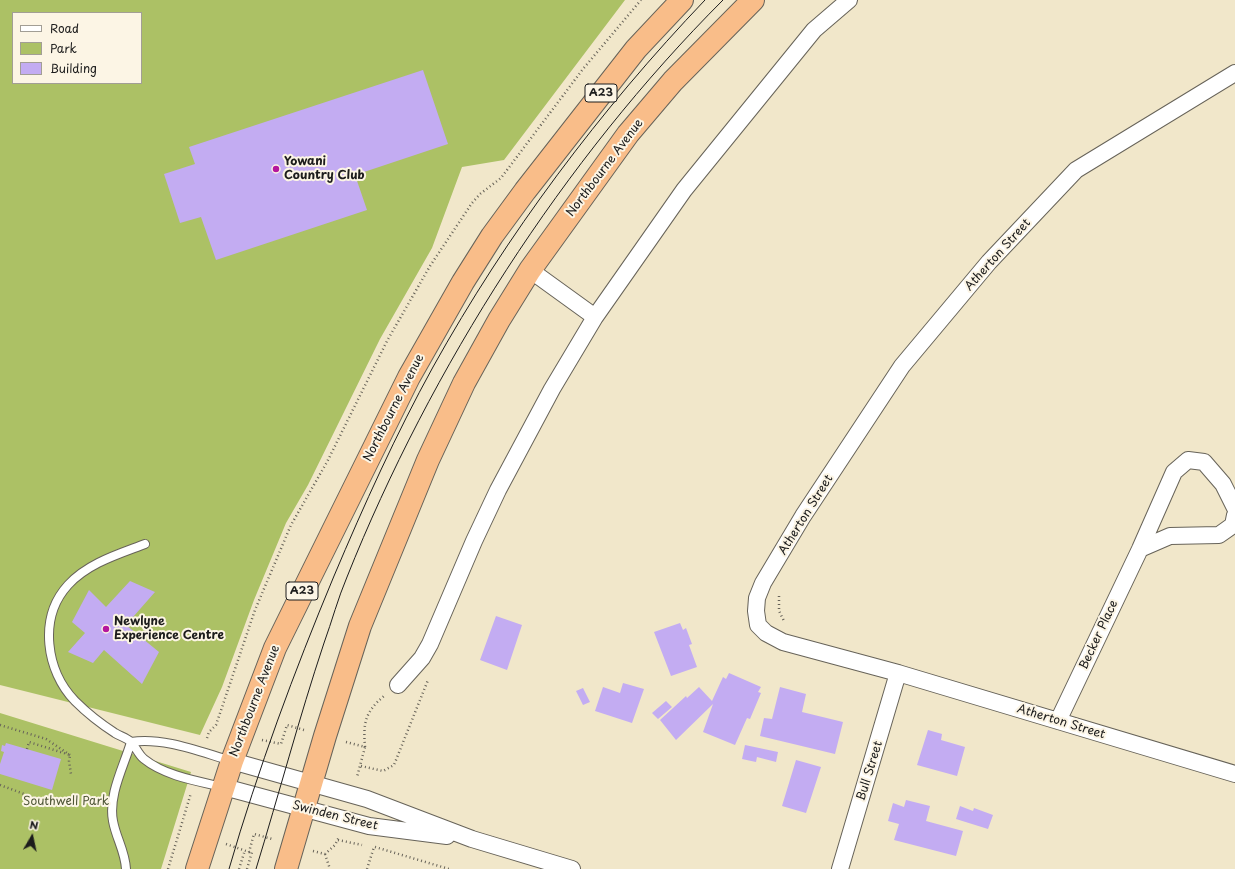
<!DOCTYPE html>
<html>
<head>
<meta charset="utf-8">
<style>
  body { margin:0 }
  #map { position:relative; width:1235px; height:869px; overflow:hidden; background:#f1e7ca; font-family:"Playpen Sans",sans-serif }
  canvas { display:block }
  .legend { position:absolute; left:12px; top:12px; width:130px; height:72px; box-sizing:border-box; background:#fcf5e5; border:1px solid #a29e95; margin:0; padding:5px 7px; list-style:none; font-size:12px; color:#1c1c1c }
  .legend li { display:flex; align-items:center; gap:8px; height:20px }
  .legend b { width:20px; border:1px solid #a29e95 }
  .north { position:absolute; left:12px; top:817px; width:40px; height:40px; -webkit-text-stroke:3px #fcf5e5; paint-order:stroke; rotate:9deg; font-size:11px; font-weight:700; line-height:16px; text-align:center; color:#1c1c1c }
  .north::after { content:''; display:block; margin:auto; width:14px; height:18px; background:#1c1c1c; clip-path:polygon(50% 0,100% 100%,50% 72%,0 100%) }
</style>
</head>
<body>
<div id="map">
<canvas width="1235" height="869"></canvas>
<ul class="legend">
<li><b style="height:5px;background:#fff"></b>Road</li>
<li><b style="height:11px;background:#acc165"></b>Park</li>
<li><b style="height:11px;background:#c3acf2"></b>Building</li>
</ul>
<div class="north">N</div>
</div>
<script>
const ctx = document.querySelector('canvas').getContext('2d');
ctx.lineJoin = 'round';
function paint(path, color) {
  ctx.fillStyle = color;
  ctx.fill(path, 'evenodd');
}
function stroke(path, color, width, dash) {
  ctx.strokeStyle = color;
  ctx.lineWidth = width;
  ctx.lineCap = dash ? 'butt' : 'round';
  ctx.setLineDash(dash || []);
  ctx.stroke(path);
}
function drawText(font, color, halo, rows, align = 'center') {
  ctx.font = font + ' "Playpen Sans",sans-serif';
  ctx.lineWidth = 4;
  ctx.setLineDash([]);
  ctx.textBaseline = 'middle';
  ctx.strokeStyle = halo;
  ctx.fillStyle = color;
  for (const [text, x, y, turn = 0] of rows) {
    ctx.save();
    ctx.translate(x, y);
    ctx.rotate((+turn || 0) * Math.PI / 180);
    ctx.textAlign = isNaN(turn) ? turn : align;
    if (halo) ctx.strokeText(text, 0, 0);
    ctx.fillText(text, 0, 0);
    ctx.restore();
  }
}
paint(new Path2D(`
  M0,0h625l-121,160 -42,7 -30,81 -52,91 -72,146 -22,38 -32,77 -32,87 -22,48 -200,-50zM13,13h128v70h-128z
  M0,713l191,59 -30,97h-161z`), '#acc165');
paint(new Path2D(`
  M423,70l25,74 -93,31 12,35 -151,50 -15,-43 -21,6 -16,-49 31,-10 -6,-17z
  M130,581l25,11 -29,33 33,27 -17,32 -38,-34 -11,13 -25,-11 17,-19 -13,-11 17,-32 17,17z
  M496,616l26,9 -15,45 -27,-10z
  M680,623l3,7 3,-2 6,16 -3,1 8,22 -26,9 -17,-44z
  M729,673l32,14 -3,5 3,1 -11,26 -3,-1 -12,27 -32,-13 10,-28 -37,36 -16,-20 26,-24 1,2 12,-11 13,14 11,-24 3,2z
  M623,683l21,6 -12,34 -37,-12 8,-24 17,6z
  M780,687l26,7 -4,18 41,10 -8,32 -75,-18 4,-18 8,1z
  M583,688l7,14 -7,3 -7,-14z
  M666,701l6,6 -14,12 -6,-6z
  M928,730l14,4 -1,6 24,7 -8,29 -40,-11z
  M6,743l55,16 -9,31 -52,-16v-10l4,-12 -3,-1 1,-6 3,1z
  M745,745l33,7 -2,10 -19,-5 -1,5 -14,-3z
  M796,760l25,7 -15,46 -24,-7z
  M906,800l24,6 -4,15 37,10 -7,25 -62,-16 5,-16 -11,-3 5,-18 11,4z
  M960,806l13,5 1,-3 19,7 -5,14 -32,-10z`), '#c3acf2');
const lane = new Path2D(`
  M145,544c-26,10 -57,19 -77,41 -30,33 -22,86 7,116 12,12 26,23 40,32 5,3 12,5 16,9 5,5 7,12 13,17 21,17 53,22 79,28
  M131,742c33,-5 69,10 101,19
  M126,869c-1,-18 -10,-31 -13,-48 -5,-26 11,-55 18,-79`);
const street = new Path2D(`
  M1235,73l-159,97 -87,92 -87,104 -99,150 -40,67 -6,15 -1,13 2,14 8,8 17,9 115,31 337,101
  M530,270l65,47
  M1140,549l30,-13 49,-1 14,-10 2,-10
  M398,685l24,-27 8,-14 44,-103 24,-51 54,-101 43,-72 89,-127 130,-160 35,-30
  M1058,721l82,-172 34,-77 14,-12 16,2 19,22 12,24
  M232,761l135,38 105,40 100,30
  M224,787l145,39 78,10
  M840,869l58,-196`);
const highway = new Path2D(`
  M197,869l35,-108 43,-113 134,-271 54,-95 29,-46 33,-45 111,-142 46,-49
  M286,869l39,-133 35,-110 68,-166 36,-77 35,-63 31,-50 98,-136 45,-53 80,-81`);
stroke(lane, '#676359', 10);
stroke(street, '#676359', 18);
stroke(highway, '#676359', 24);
stroke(new Path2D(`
  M779,596v15l5,10
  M0,725l46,14 24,16
  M207,738l2,-6 7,-7 39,-115 36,-85 36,-63 60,-121 43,-75 42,-63 8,-9 21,-16 82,-109 58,-69
  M262,740l19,4 6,-19 17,5
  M346,742l19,5 -8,30
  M365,747c-2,-24 0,-35 19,-51
  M27,749l2,-7 41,13 -1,6 2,13
  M361,766l22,5 11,-6 34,-85
  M0,785l35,13
  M338,840l24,5
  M226,844l23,8 5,-18 18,5
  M375,847l74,22
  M313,851l12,3 10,-9 4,-8
  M325,854l5,15
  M168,869l23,-76
  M239,869l6,-19
  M247,869l5,-17h-3
  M367,869l7,-22`), '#676359', 2.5, [1, 3]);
stroke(lane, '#fff', 8);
stroke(street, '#fff', 16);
stroke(highway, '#f9bd89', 22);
stroke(new Path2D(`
  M229,869c29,-100 65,-197 105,-293 30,-71 62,-142 99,-209 74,-133 167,-257 272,-367
  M256,869c23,-75 43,-151 68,-226 8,-22 14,-45 23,-66 84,-210 216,-417 376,-577`), '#1c1c1c', 1);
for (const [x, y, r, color] of [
  [276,169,4,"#b5179e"],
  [106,629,4,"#b5179e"]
]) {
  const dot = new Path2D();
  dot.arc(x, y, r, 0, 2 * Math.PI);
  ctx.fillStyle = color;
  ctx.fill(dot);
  stroke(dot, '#fcf5e5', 1.5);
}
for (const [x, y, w] of [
  [601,93,32],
  [302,591,32]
]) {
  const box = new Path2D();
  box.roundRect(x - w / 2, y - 9, w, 18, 3);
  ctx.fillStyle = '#fcf5e5';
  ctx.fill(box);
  stroke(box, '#1c1c1c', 1);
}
drawText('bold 11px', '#1c1c1c', null, [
  ["A23",601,93],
  ["A23",302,591]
]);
drawText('bold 12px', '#1c1c1c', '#fcf5e5', [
  ["Yowani",284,162],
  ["Country Club",284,176],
  ["Newlyne",114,622],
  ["Experience Centre",114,636]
], 'left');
drawText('12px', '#1c1c1c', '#fcf5e5', [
  ["Northbourne Avenue",605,168,-53],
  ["Atherton Street",998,255,-48],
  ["Northbourne Avenue",394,408,-63],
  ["Atherton Street",806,515,-58],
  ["Becker Place",1099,635,-65],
  ["Northbourne Avenue",255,701,-69],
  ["Atherton Street",1061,722,17],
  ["Bull Street",870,771,-73],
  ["Swinden Street",335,816,14]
]);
drawText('12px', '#4e5636', '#fcf5e5', [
  ["Southwell Park",66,802]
]);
</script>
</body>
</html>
